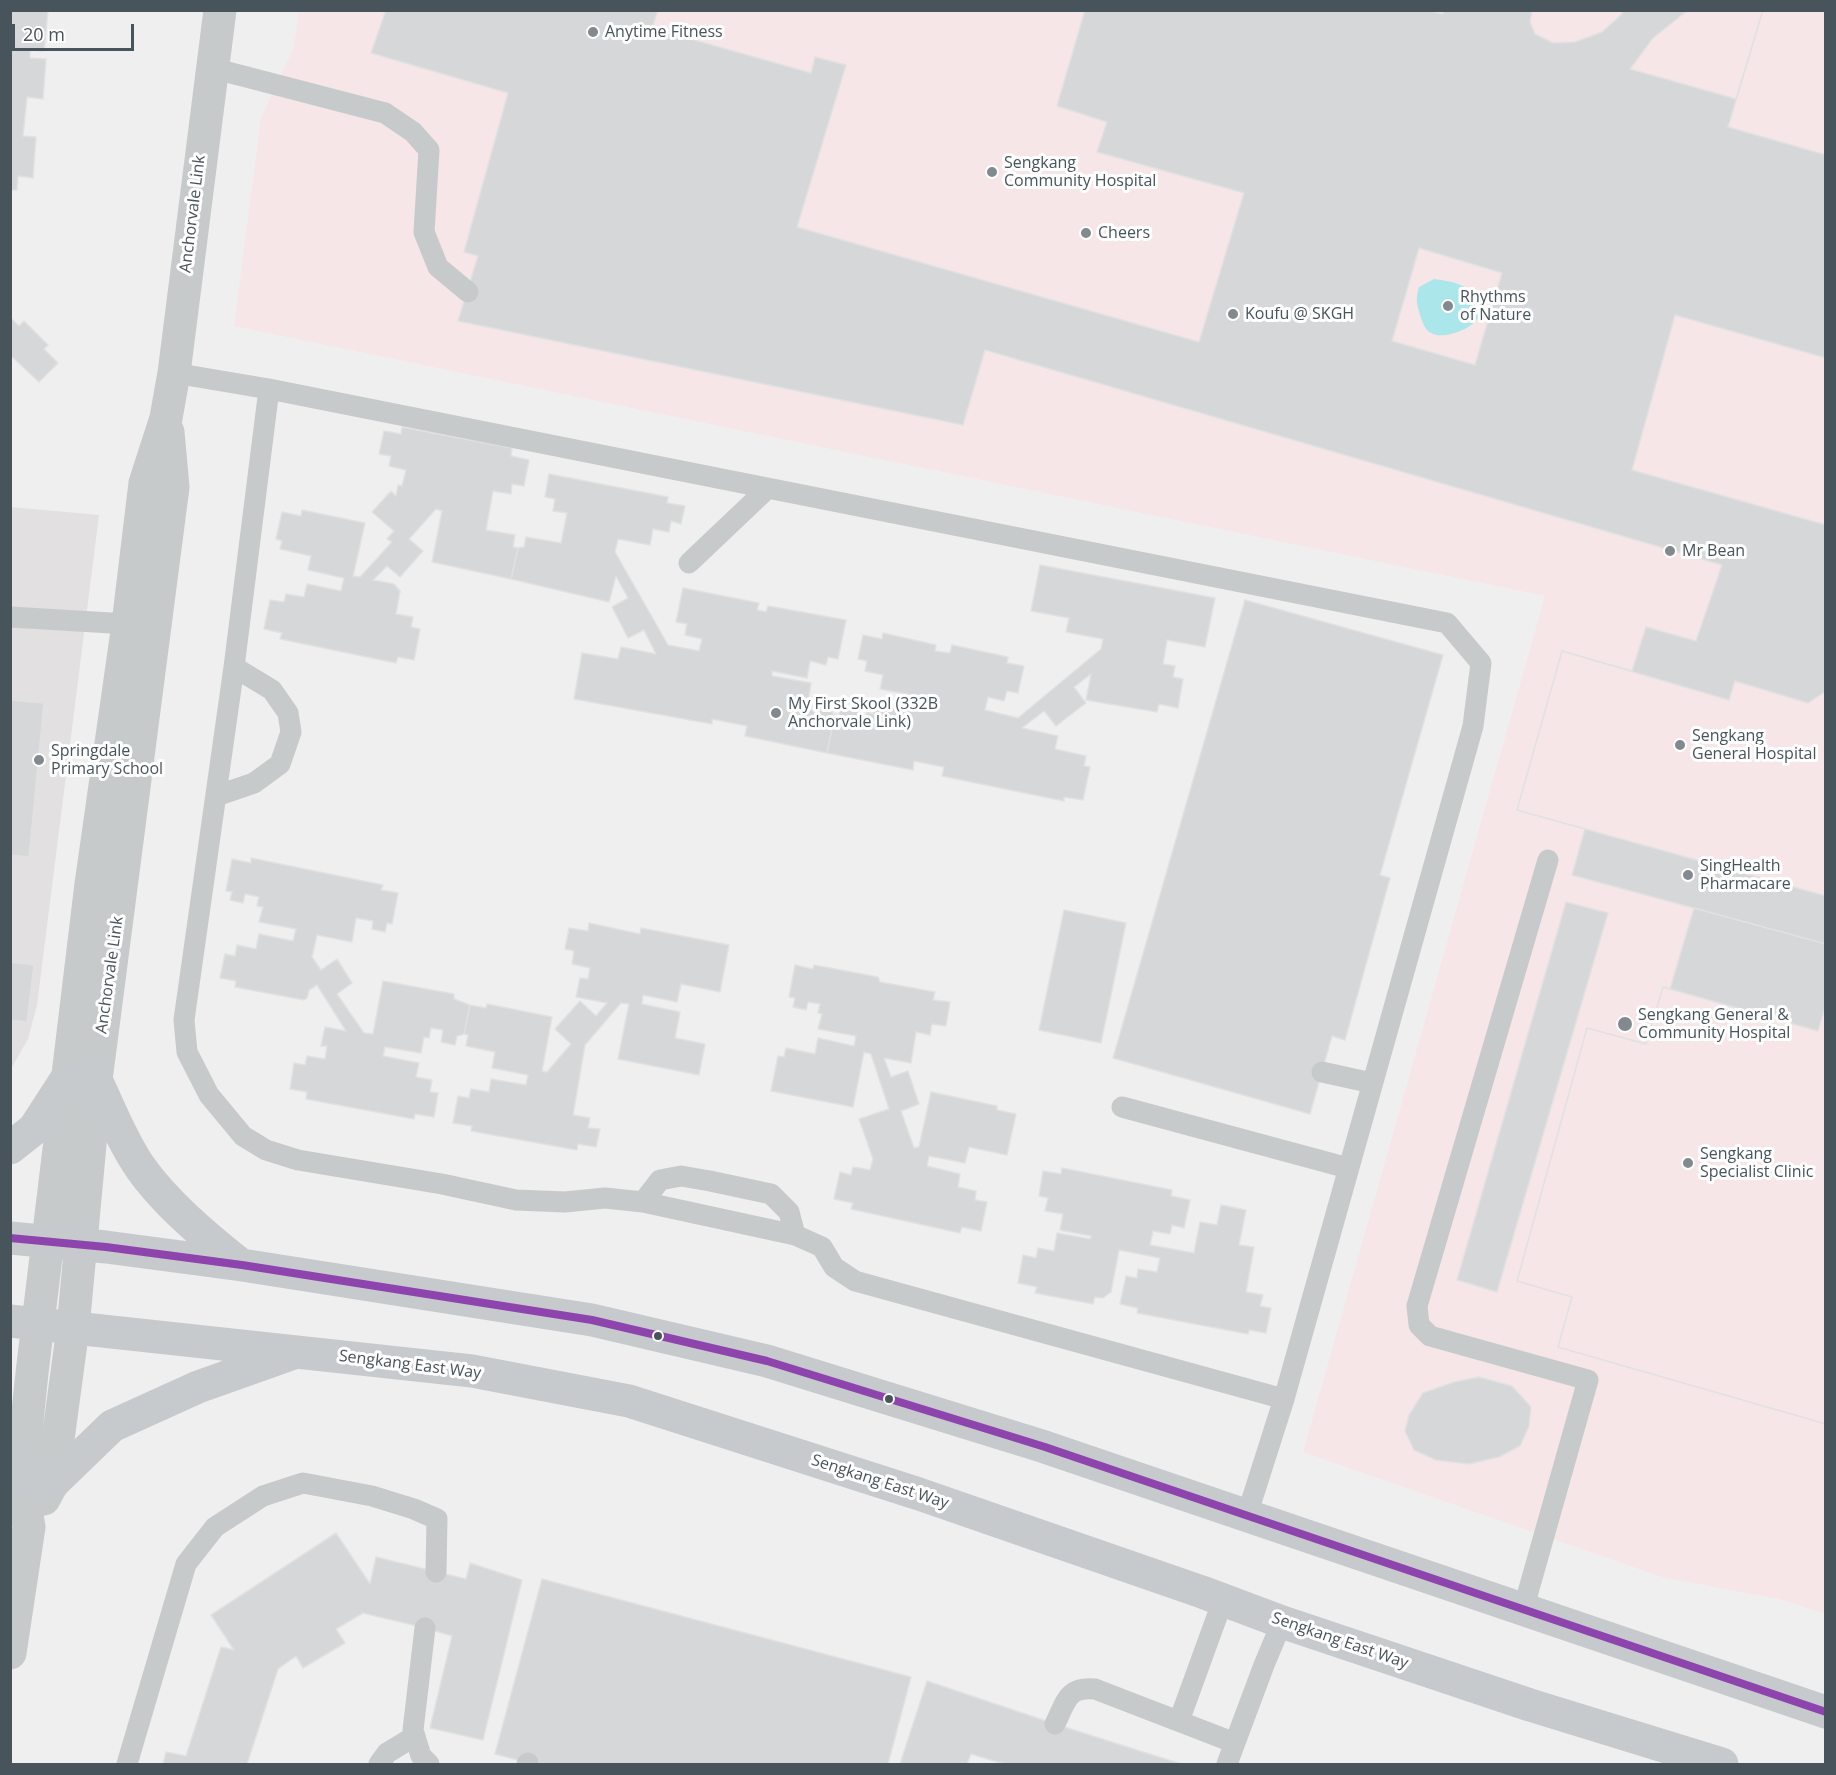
<!DOCTYPE html>
<html>
<head>
<meta charset="utf-8">
<style>
  body { margin:0 }
  #map { position:relative; width:1836px; height:1775px; overflow:hidden; background:#f0efef; font-family:"Open Sans",sans-serif }
  canvas { display:block }
  .frame { position:absolute; inset:0; border:12px solid #47545b; pointer-events:none }
  .scale { position:absolute; left:12px; top:24px; width:122px; height:27px; box-sizing:border-box; border:3px solid #47545b; border-top:0; padding-left:8px; font-size:18px; line-height:21px; white-space:nowrap; color:#47545b; -webkit-text-stroke:4px #fff; paint-order:stroke }
</style>
</head>
<body>
<div id="map">
<canvas width="1836" height="1775"></canvas>
<div class="frame"></div>
<div class="scale">20 m</div>
</div>
<script>
const ctx = document.querySelector('canvas').getContext('2d');
ctx.lineJoin = 'round';
function paint(path, color) {
  ctx.fillStyle = color;
  ctx.fill(path, 'evenodd');
}
function stroke(path, color, width, dash) {
  ctx.strokeStyle = color;
  ctx.lineWidth = width;
  ctx.lineCap = dash ? 'butt' : 'round';
  ctx.setLineDash(dash || []);
  ctx.stroke(path);
}
function drawText(font, color, halo, rows, align = 'center') {
  ctx.font = font + ' "Open Sans",sans-serif';
  ctx.lineWidth = 6;
  ctx.setLineDash([]);
  ctx.textBaseline = 'middle';
  ctx.strokeStyle = halo;
  ctx.fillStyle = color;
  for (const [text, x, y, turn = 0] of rows) {
    ctx.save();
    ctx.translate(x, y);
    ctx.rotate((+turn || 0) * Math.PI / 180);
    ctx.textAlign = isNaN(turn) ? turn : align;
    if (halo) ctx.strokeText(text, 0, 0);
    ctx.fillText(text, 0, 0);
    ctx.restore();
  }
}
paint(new Path2D(`
  M11,507l88,8 -62,490 -9,34 -17,30z`), '#e2e0e1');
paint(new Path2D(`
  M299,11h1526v1603l-42,-14 -121,-23 -359,-125 242,-856 -1311,-270 27,-208 33,-71z`), '#f6e6e7');
paint(new Path2D(`
  M1434,279c15,2 31,4 41,17 3,5 7,10 6,16 -2,15 -37,29 -50,21 -6,-3 -8,-10 -10,-15 -4,-14 -6,-17 -2,-31z`), '#abe7ea');
const building = new Path2D(`
  M10,10h38l-4,41 -14,-1v8l16,1 -3,40 -16,-2 -4,39 13,1 -3,41 -15,-2 -1,14h-7z
  M386,10h1042l14,4 3,-4h87l-2,12 5,12 18,9 22,-1 27,-10 18,-16 4,-6h64l-35,28 -23,31 106,30 27,-89h63v934l-254,-69 13,-46 -68,-19 45,-159 70,20 14,-44 50,14 26,-76 -737,-215 -22,75 -505,-104 20,-65 -14,-4 44,-159 -137,-40zM1419,248l83,25 -27,92 -83,-24z
  M658,10h427l-28,96 50,16 -10,30 147,41 -45,149 -402,-115 49,-162 -31,-8 -4,16 -159,-45z
  M1763,10h63v145l-98,-28z
  M1675,315l151,43v167l-194,-55z
  M10,317l9,9 5,-5 24,24 -4,4 14,14 -19,19 -29,-27z
  M402,427l110,21 -1,8 18,4 -5,26 -12,-2 -1,10 -18,-3 -7,39 29,5 -2,12 5,1 -7,31 -79,-17 10,-51 -6,-2 -27,30 14,12 -23,26 -13,-11 -14,14 21,4 6,7 -4,23 17,3 -2,10 9,2 -6,31 -16,-3 -2,6 -116,-24 2,-6 -18,-4 6,-29 14,2 2,-8 18,3 3,-13 34,7 3,-13 -36,-8 3,-14 -31,-7 2,-8 -6,-2 6,-27 19,4 1,-6 63,13 -12,53 7,1 32,-35 -5,-3 7,-8 -22,-19 19,-21 5,5 2,-11 4,1 4,-16 -17,-4 2,-10 -12,-2 5,-23 17,3z
  M549,474l119,23 -1,6 18,3 -4,18 -10,-3 -2,11 -16,-3 -3,16 -32,-6 -3,13 53,93 31,6 3,-12 -17,-4 2,-11 -11,-2 7,-34 76,15 -2,7 9,2 2,-6 78,14 -8,39 -10,-2 -2,8 -16,-4 -3,17 -35,-7v5l39,7 -4,26 8,2 2,-9 17,3 -2,10 3,-1 -8,39 -82,-17 2,-10 -35,-7v5l-138,-25 8,-46 36,6 3,-12 35,7 -12,-24 -16,8 -16,-31 16,-9 -12,-22 -7,26 -98,-23 7,-31 6,-1 2,-10 35,6 6,-30 -14,-2 2,-12 -10,-2z
  M1040,565l175,33 -10,49 -38,-7 -4,24 12,2 -2,11 10,2 -5,29 -19,-4 -2,8 -71,-12 5,-26 -17,13 12,16 -30,23 -12,-15 -22,17 36,8 -3,13 31,7 -2,10 6,1 -7,33 -19,-3v4l-122,-25 2,-9 -30,-6 -1,9 -86,-17 8,-39 4,2 2,-10 18,4 -2,10 8,2 2,-10 6,2 3,-14 38,7 2,-11 -36,-7 3,-14 -18,-4 2,-10 -9,-2 5,-24 19,4 1,-6 53,12 -1,6 15,2 2,-8 56,12 -1,6 17,3 -6,27 -11,-2 -3,10 -16,-4 -3,13 33,8 83,-69 2,-10 -37,-7 3,-14 -38,-7z
  M1245,600l198,55 -63,220 10,3 -45,162 -13,-4 -22,78 -197,-56z
  M1562,651l167,49 6,-19 73,22 18,-12v205l-309,-86z
  M10,700l34,3 -15,154 -19,-2z
  M251,858l132,27 -2,5 17,3 -6,31 -5,-1 -2,9 -13,-3 1,-8 -17,-3 -4,24 -35,-7 -5,22 9,13 16,-11 15,24 -15,11 27,39 9,1 10,-53 71,13v5l16,6 -6,29 -7,2 -2,9 -14,-3 2,-12 -12,-2 -2,10 -5,-1 -3,16 -36,-6 -2,9 36,7 -3,14 16,3 -2,12 8,1 -4,24 -19,-3 -1,5 -108,-20 1,-7 -17,-3 4,-26 11,2 2,-9 18,3 2,-13h-6l4,-19 21,4 -29,-46 -8,5 -2,8 -3,2 -69,-13 1,-6 -16,-3 5,-24 10,2 2,-11 19,4 3,-15 34,7 3,-12 -37,-7 4,-15 -6,-1 2,-9 -14,-3 -2,9 -13,-3 2,-8 -6,-1 6,-32 19,4z
  M1566,902l42,11 -111,379 -40,-12z
  M1694,908l132,36v480l-268,-77 14,-50 -55,-16 70,-253 59,16 17,-57 7,2z
  M1064,910l62,13 -25,120 -62,-13z
  M589,923l51,11 1,-6 88,17 -9,47 -39,-8 -4,18 -34,-7 -1,9 38,8 -5,26 30,6 -6,31 -81,-16 11,-55 -8,-1 -36,42 -12,70 17,3 -2,10 12,1 -4,18 -18,-3 -1,6 -106,-19 1,-5 -19,-3 5,-27 11,2 2,-9 18,3 2,-13 35,6 2,-10 -36,-7 3,-16 -29,-6 2,-11 -4,-1 6,-29 16,3 1,-4 65,13 -10,54 5,1 24,-28 -16,-15 25,-28 16,15 11,-13 -31,-6 4,-19 8,1 2,-11 -18,-4 2,-13 -9,-2 4,-21 19,3z
  M10,962l24,3 -7,57 -17,-2z
  M795,965l18,4 1,-4 64,12 2,5 55,10 -2,8 17,2 -4,24 -14,-2 -2,11 -14,-3 -5,31 -27,-5 7,19 17,-6 11,33 -18,7 13,37 5,-1 12,-55 66,14v4l19,4 -9,41 -38,-8 -4,16 -36,-7 -2,10 33,8 -2,13 18,4 -1,9 12,2 -6,29 -19,-4 -2,6 -109,-24 2,-6 -19,-4 6,-27 11,3 2,-8 17,3 3,-11 -14,-40 30,-10 -18,-55 -7,-2 -11,55 -82,-16 7,-35 6,1 2,-9 29,6 3,-16 36,8 2,-10 -38,-7 4,-15 -4,-1 2,-9 -12,-2 -2,8 -13,-3 2,-9 -6,-1z
  M1663,987l155,44 8,-27v420l-268,-77 14,-50 -55,-16 70,-253 59,16z
  M1062,1168l110,22 -1,6 19,4 -6,28 -12,-3 -2,9 -17,-3 -3,14 44,8 6,-31 17,3 4,-20 25,5 -7,35 15,2 -8,45 17,3 -3,11 11,2 -5,25 -17,-3 -1,4 -111,-21 1,-5 -18,-4 6,-28 11,2 1,-9 19,3 3,-14 -41,-8 -8,42 -8,6 -8,-1 -2,7 -58,-11 2,-6 -19,-4 5,-28 13,3 2,-10 16,3 3,-18 33,6 1,-3 -31,-6 3,-16 -18,-3 3,-13 -9,-2 4,-25 18,3z
  M1479,1377l33,9 19,21 -2,19 -9,20 -21,11 -30,7 -33,-4 -22,-10 -9,-19 4,-16 14,-22 31,-11z
  M336,1533l34,51 6,-27 90,22 4,-16 52,17 -39,160 -53,-12 22,-92 -27,-8 -62,-15 -27,16 9,14 -42,25 -7,-12 -18,13 -31,95h-84l3,-12 20,4 35,-109 13,3 -23,-35z
  M542,1579l369,98 -23,87h-355l-38,-10z
  M927,1681l128,43 126,40h-177l-33,-10 -4,10h-67z`);
paint(building, '#d6d7d8');
stroke(building, '#e1e1e2', 1.5);
stroke(new Path2D(`
  M212,68l173,45 28,19 16,18 -5,82 14,35 30,25
  M174,373l95,16 1178,234 34,40 -8,63 -189,673 -37,116
  M269,389l-35,278 -50,353 3,32 22,43 34,41 23,14 32,10 144,24 74,16 49,2 40,-4 38,4 152,33 27,12 12,20 21,14 429,118
  M689,563l79,-75
  M10,617l118,7
  M216,796l38,-13 26,-19 11,-32 -3,-19 -16,-23 -38,-23
  M1322,1072l50,11
  M1122,1107l226,61
  M643,1202l17,-22 21,-4 29,5 61,13 18,18 6,23
  M1523,1610l65,-230 -158,-44 -11,-11 -2,-19 131,-446
  M425,1628l-12,102 8,26 8,8
  M1179,1721l44,-121
  M1055,1724c11,-22 12,-38 40,-35l140,54
  M127,1764l59,-200 29,-37 48,-31 40,-13 69,13 42,13 23,10 -1,53
  M379,1764l8,-11 28,-17
  M527,1764l1,-1
  M1227,1764l37,-99 18,-43`), '#c7cacb', 21);
stroke(new Path2D(`
  M44,1499l8,-15 21,-156 23,-248 77,-593 -5,-55
  M10,1653l19,-126 -8,-48 11,-106 59,-489 37,-260 17,-141 21,-65 8,-45 46,-363`), '#c7cacb', 33);
stroke(new Path2D(`
  M96,1080c14,29 26,61 44,87 25,36 67,71 101,98
  M10,1148l24,-19 33,-51
  M10,1238l96,9 136,18 350,55 175,41 278,86 781,265
  M10,1321l462,50 157,30 290,93 283,98 80,30 248,83 192,59
  M10,1458l11,21
  M52,1484l60,-58 86,-39 93,-33`), '#c7cacd', 33);
stroke(new Path2D(`
  M10,1238l96,9 136,18 350,55 175,41 278,86 781,265`), '#8e44ad', 8);
for (const [x, y, r, color] of [
  [593,32,6,"#828a8f"],
  [992,172,6,"#828a8f"],
  [1086,233,6,"#828a8f"],
  [1448,306,6,"#828a8f"],
  [1233,314,6,"#828a8f"],
  [1670,551,6,"#828a8f"],
  [776,713,6,"#828a8f"],
  [1680,745,6,"#828a8f"],
  [39,760,6,"#828a8f"],
  [1688,875,6,"#828a8f"],
  [1625,1024,8,"#828a8f"],
  [1688,1163,6,"#828a8f"],
  [658,1336,5,"#47545b"],
  [889,1399,5,"#47545b"]
]) {
  const dot = new Path2D();
  dot.arc(x, y, r, 0, 2 * Math.PI);
  ctx.fillStyle = color;
  ctx.fill(dot);
  stroke(dot, '#fff', 2);
}
drawText('16px', '#47545b', '#fff', [
  ["Anytime Fitness",605,32],
  ["Sengkang",1004,163],
  ["Community Hospital",1004,181],
  ["Cheers",1098,233],
  ["Rhythms",1460,297],
  ["of Nature",1460,315],
  ["Koufu @ SKGH",1245,314],
  ["Mr Bean",1682,551],
  ["My First Skool (332B",788,704],
  ["Anchorvale Link)",788,722],
  ["Sengkang",1692,736],
  ["General Hospital",1692,754],
  ["Springdale",51,751],
  ["Primary School",51,769],
  ["SingHealth",1700,866],
  ["Pharmacare",1700,884],
  ["Sengkang General &",1638,1015],
  ["Community Hospital",1638,1033],
  ["Sengkang",1700,1154],
  ["Specialist Clinic",1700,1172]
], 'left');
drawText('16px', '#47545b', '#fff', [
  ["Anchorvale Link",193,214,-83],
  ["Anchorvale Link",110,975,-82],
  ["Sengkang East Way",410,1365,7],
  ["Sengkang East Way",880,1482,18],
  ["Sengkang East Way",1340,1641,19]
]);
</script>
</body>
</html>
